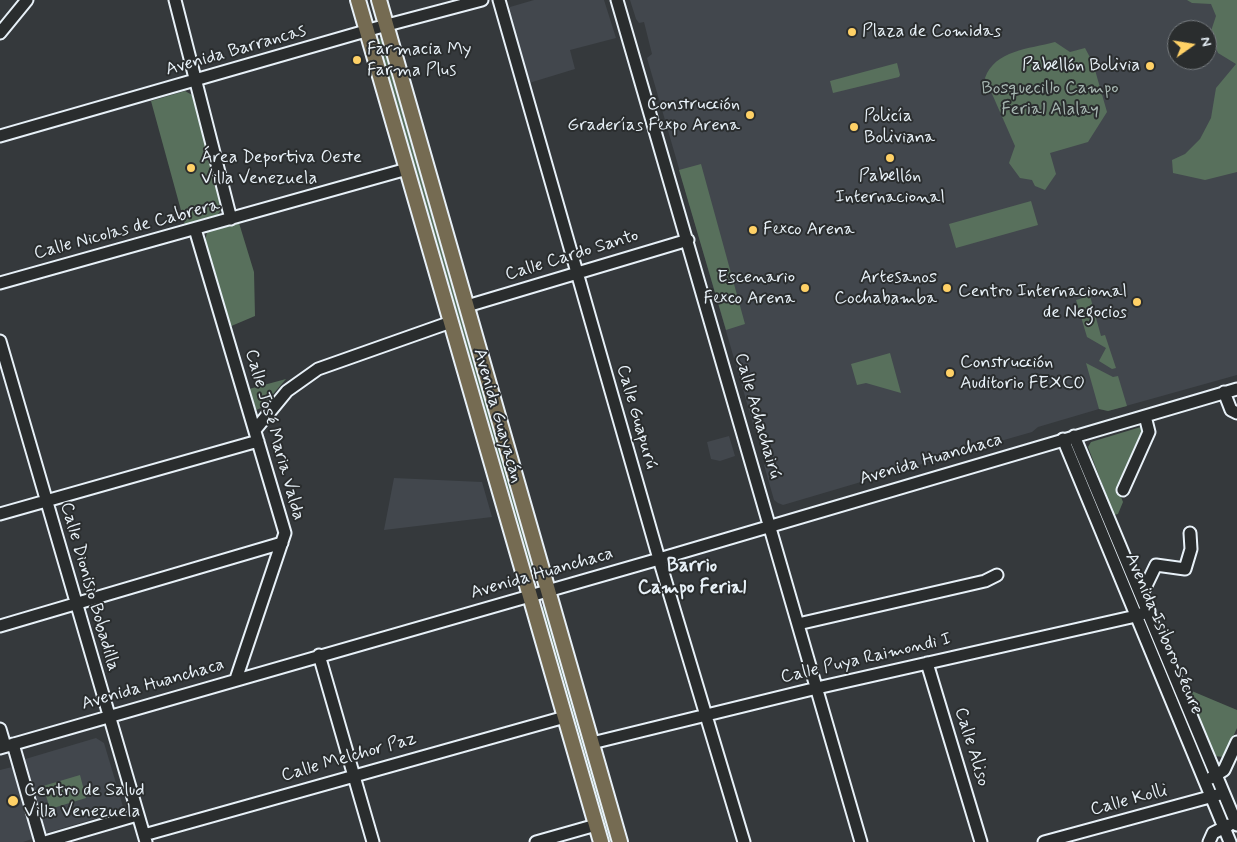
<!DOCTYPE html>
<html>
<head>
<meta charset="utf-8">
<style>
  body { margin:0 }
  #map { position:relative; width:1237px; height:842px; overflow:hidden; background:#35393c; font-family:Mynerve,sans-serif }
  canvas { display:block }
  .north { position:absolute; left:1167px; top:20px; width:50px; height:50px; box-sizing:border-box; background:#2a2d2e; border:1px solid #767b7f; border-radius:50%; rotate:77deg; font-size:14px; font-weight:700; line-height:20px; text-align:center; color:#e8f1f8 }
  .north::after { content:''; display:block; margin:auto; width:18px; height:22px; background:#ffd166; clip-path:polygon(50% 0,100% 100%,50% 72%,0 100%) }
</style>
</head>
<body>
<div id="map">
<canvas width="1237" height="842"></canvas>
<div class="north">N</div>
</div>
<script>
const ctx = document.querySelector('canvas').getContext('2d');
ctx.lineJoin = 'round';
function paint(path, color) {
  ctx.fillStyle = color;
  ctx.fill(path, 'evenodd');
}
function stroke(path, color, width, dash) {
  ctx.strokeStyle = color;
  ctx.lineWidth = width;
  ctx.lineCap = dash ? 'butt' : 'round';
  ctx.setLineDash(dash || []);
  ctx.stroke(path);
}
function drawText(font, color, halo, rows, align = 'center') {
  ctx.font = font + ' Mynerve,sans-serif';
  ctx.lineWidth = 4;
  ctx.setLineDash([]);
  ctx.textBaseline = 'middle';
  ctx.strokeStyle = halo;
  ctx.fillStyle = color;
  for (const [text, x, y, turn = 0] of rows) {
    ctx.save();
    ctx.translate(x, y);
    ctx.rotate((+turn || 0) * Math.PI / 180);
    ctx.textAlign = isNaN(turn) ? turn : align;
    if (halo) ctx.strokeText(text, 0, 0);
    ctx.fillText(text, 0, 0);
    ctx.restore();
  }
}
paint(new Path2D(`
  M534,0h70l12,38 -46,12 5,19 -46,14 -21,-73 2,-3z
  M630,0h607v375l-129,36 -9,-2 -61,18 -6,5 -56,16 -3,-4 -8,2 1,5 -183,54 -5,-2 -4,-3 -10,-35 6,-3 -7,-28 -8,-3 -108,-373 5,-4 -8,-32 -5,1 -3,-4zM1177,30h30v30h-30z
  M729,436l6,20 -15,5 -9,-2 -4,-17z
  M394,478l88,4 10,35 -108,13z
  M96,738l8,5 20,67 -81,24 -21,-74z
  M16,766l18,65 -2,8 -9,3h-23v-72z`), '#42474d');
paint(new Path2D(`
  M1187,0h50v172l-32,8 -32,-7 -1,-13 13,-6 15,-15 11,-21 5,-30 20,-24 -18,-11 -8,-19 6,-18 -5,-12 -19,-1z
  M381,38l153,533 -5,1 -153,-532z
  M1055,42l15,10 15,-4 8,15 14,49 -19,30 -38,11 6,21 -11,16 -10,-4 -3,-6 -12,-2 -11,-15 6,-17 -30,-68c10,-28 44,-29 70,-36z
  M897,63l3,12 -1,2 -66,16 -3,-12z
  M185,91l9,5 28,112 -5,8 -32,9 -34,-124z
  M701,164l44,160 -19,6 -47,-160z
  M1031,201l7,24 -82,23 -7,-24z
  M239,223l15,49 1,44 -26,11 -24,-85 2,-10z
  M1090,296l11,40 4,-1 11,33 -4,1 -13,-8 7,-13 -19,-11 -11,-37z
  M890,353l11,40 -35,-10 -9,2 -6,-21z
  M1086,363l27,14 5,-1 9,30 -19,5 -9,-2z
  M286,379l-25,29 -5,2 -7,-21z
  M1144,426v5l-26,58 5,13 -5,12 -4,1 -26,-68 3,-5z
  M545,606l69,236h-5l-69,-235z
  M1146,617l55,131 -4,2 -55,-131z
  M1187,689l50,21v18l-13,29 -10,-1z
  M80,775l6,23 -36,11 -7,-23z`), '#58705c');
const minor = new Path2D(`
  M175,0l56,219
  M499,0l160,559 85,283
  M617,0l244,842
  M0,33l27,-33
  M0,136l376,-108 106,-28
  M195,229l90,304 -49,146
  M0,283l407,-114
  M467,306l221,-66
  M0,341l146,501
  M1224,392l7,18 6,3
  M255,430l32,-39 31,-22 133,-47
  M1074,436l163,389
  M1063,439l167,403
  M1123,490l26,-58 -4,-16
  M0,514l258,-73
  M1142,594l14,-29 29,4 6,-20 -1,-16
  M798,624l187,-43 12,-6
  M0,626l282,-83
  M319,655l54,187
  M927,663l54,179
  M0,729l5,17
  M592,743l225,-55 319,-72 13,-5
  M13,744l28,98
  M0,748l659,-189 578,-170
  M1211,778l13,-8 13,-28
  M144,835l421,-118
  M45,842l92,-27
  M536,842l60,-17
  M1044,842l173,-47
  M1209,842l4,-9 16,-8`);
const major = new Path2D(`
  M358,0l243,842
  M379,0l241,842`);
stroke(minor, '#e8f1f8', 15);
stroke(major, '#e8f1f8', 18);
stroke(minor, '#2a2d2e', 11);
stroke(major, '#756b52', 14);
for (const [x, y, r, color] of [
  [852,32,5,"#ffd166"],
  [357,60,5,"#ffd166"],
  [1150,66,5,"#ffd166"],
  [750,115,5,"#ffd166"],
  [854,127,5,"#ffd166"],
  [890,158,5,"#ffd166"],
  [191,168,5,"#ffd166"],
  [753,230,5,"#ffd166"],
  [805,288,5,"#ffd166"],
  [947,288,5,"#ffd166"],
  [1137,302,5,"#ffd166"],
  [950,373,5,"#ffd166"],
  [13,801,6,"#ffd166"]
]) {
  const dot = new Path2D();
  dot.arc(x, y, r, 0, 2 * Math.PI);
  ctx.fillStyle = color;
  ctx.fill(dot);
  stroke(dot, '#2a2d2e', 2);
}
drawText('18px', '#e8f1f8', '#2a2d2e', [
  ["Plaza de Comidas",862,32],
  ["Farmacia My",367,50],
  ["Farma Plus",367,71],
  ["Pabellón Bolivia",1140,66,"right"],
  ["Construcción",740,105,"right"],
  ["Graderías Fexpo Arena",740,126,"right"],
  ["Policía",864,117],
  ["Boliviana",864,138],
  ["Área Deportiva Oeste",201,158],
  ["Villa Venezuela",201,179],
  ["Pabellón",890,177,"center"],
  ["Internacional",890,198,"center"],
  ["Fexco Arena",763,230],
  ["Escenario",795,278,"right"],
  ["Fexco Arena",795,299,"right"],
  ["Artesanos",937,278,"right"],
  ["Cochabamba",937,299,"right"],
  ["Centro Internacional",1127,292,"right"],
  ["de Negocios",1127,313,"right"],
  ["Construcción",960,363],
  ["Auditorio FEXCO",960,384],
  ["Centro de Salud",24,791],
  ["Villa Venezuela",24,812]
], 'left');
drawText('18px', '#e8f1f8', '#2a2d2e', [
  ["Avenida Barrancas",236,51,-16],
  ["Calle Nicolas de Cabrera",127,230,-15],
  ["Calle Cardo Santo",572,256,-17],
  ["Avenida Guayacán",497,416,74],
  ["Calle Achachairú",757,416,74],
  ["Calle Guapurú",636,417,74],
  ["Calle José Maria Valda",274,435,74],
  ["Avenida Huanchaca",931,460,-16],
  ["Avenida Huanchaca",542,574,-16],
  ["Calle Dionisio Bobadilla",89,587,74],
  ["Avenida Isiboro Sécure",1163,634,67],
  ["Calle Puya Raimondi I",866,659,-13],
  ["Avenida Huanchaca",153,685,-16],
  ["Calle Aliso",971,747,73],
  ["Calle Melchor Paz",349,758,-16],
  ["Calle Kolli",1129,801,-15]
]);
drawText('18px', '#a7b7b2', '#2a2d2e', [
  ["Bosquecillo Campo",1050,89],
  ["Ferial Alalay",1050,110]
]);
drawText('bold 19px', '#e8f1f8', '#2a2d2e', [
  ["Barrio",692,567],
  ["Campo Ferial",692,589]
]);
</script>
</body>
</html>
